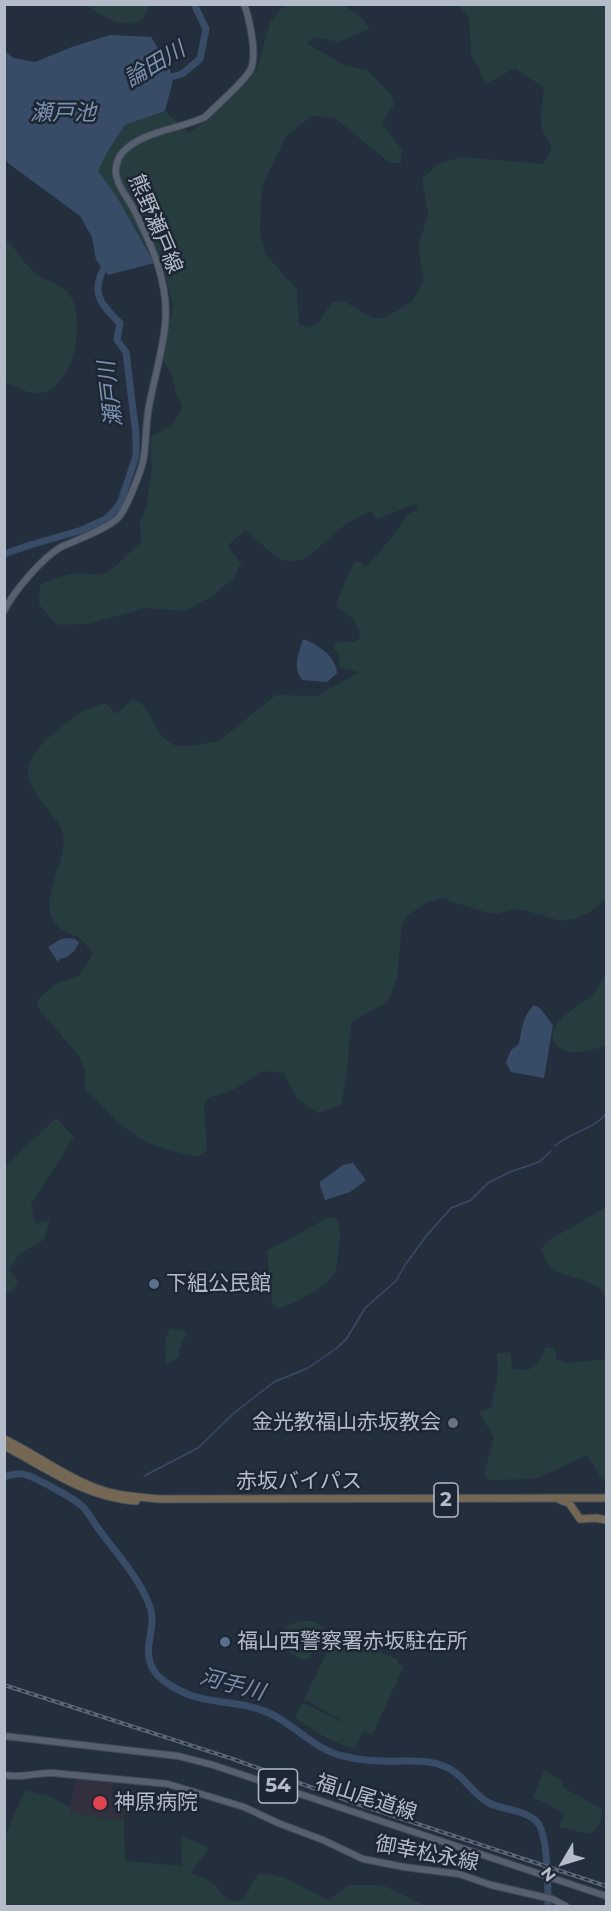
<!DOCTYPE html>
<html>
<head>
<meta charset="utf-8">
<style>
  body { margin:0 }
  #map { position:relative; width:611px; height:1911px; overflow:hidden; background:#242f3e; font-family:Montserrat,sans-serif }
  canvas { display:block }
  .frame { position:absolute; inset:0; border:6px solid #b4bcc9; pointer-events:none }
  .north { position:absolute; left:533px; top:1833px; width:60px; height:60px; -webkit-text-stroke:4px #1d2633; paint-order:stroke; rotate:232deg; font-size:16px; font-weight:700; line-height:24px; text-align:center; color:#b4bcc9 }
  .north::after { content:''; display:block; margin:auto; width:21px; height:27px; background:#b4bcc9; clip-path:polygon(50% 0,100% 100%,50% 72%,0 100%) }
</style>
</head>
<body>
<div id="map">
<canvas width="611" height="1911"></canvas>
<div class="frame"></div>
<div class="north">N</div>
</div>
<script>
const ctx = document.querySelector('canvas').getContext('2d');
ctx.lineJoin = 'round';
function paint(path, color) {
  ctx.fillStyle = color;
  ctx.fill(path, 'evenodd');
}
function stroke(path, color, width, dash) {
  ctx.strokeStyle = color;
  ctx.lineWidth = width;
  ctx.lineCap = dash ? 'butt' : 'round';
  ctx.setLineDash(dash || []);
  ctx.stroke(path);
}
function drawText(font, color, halo, rows, align = 'center') {
  ctx.font = font + ' Montserrat,"Noto Sans JP",sans-serif';
  ctx.lineWidth = 5;
  ctx.setLineDash([]);
  ctx.textBaseline = 'middle';
  ctx.strokeStyle = halo;
  ctx.fillStyle = color;
  for (const [text, x, y, turn = 0] of rows) {
    ctx.save();
    ctx.translate(x, y);
    ctx.rotate((+turn || 0) * Math.PI / 180);
    ctx.textAlign = isNaN(turn) ? turn : align;
    if (halo) ctx.strokeText(text, 0, 0);
    ctx.fillText(text, 0, 0);
    ctx.restore();
  }
}
paint(new Path2D(`
  M76,1777l37,4 -1,12 18,5 -6,22 -55,-7z`), '#32303f');
paint(new Path2D(`
  M86,5h64c-13,35 -43,13 -64,0z
  M284,5h60l19,14 7,10 -32,13 -22,-5 -10,6 39,22 23,6 23,23 3,11 -12,18 20,27 -1,13h-11l-55,-45 -23,-2 -26,20 -24,51 -2,45 6,23 31,35 2,34 11,4 9,-6 13,-20 11,-1 30,17h12l28,-17 11,-21 -6,-33 10,-33 -6,-35 16,-15 23,-7 82,7c18,-21 0,-22 -2,-42 -1,-11 2,-23 3,-34l-29,-20 -29,16 -15,-31 -2,-35 -11,-13h148v894l-16,13 -13,6 -16,3 -38,-11 -9,-1 -18,5 -8,-1 -47,-15 -15,5 -18,12 -6,9 -5,53 -7,20 -8,8 -28,15 -3,5 -4,45 -6,36 -24,7 -21,-16 -12,-24 -21,-2 -28,18 -27,9 -4,7 3,45 -10,7c-19,-5 -43,-9 -59,-20 -20,-13 -36,-32 -53,-49v-17l-6,-15 -39,-46 -3,-9 18,-17 24,-8 14,-23c-4,-4 -8,-10 -12,-14 -10,-7 -18,-4 -27,-17 -16,-25 15,-62 9,-89 -2,-12 -27,-34 -33,-50 -10,-24 19,-46 35,-59 6,-4 12,-10 18,-13 7,-4 15,-5 22,-8l12,11 15,-15 8,3 7,8 13,24 7,7 9,5h13l30,-5 57,-46 41,1 42,-24 -19,-5 -2,-12 -4,-8 3,-5h18l5,-4c0,-16 -11,-25 -24,-31l3,-11 14,-32 5,-3 7,5 3,-1 28,-33 12,-18 8,-3 2,-5 -2,-2 -40,15 -4,-8 -25,12 -42,36 -16,3 -11,-4 -33,-28 -17,15 2,5 11,13 -7,15 -22,18 -26,15 -41,-3 -57,16 -29,1 -5,-3 -15,-18 1,-19c12,-6 27,-12 41,-12 8,0 15,4 23,0 10,-3 28,-23 37,-31l-1,-19 6,-17 6,-36 -2,-32c16,-10 27,-13 32,-33l-6,-10 -5,-23 -11,-14 5,-24 6,-17 2,-11 -9,-36 -10,-7 -37,-66 -20,-26 12,-22 16,-24 40,-14 24,22 9,-6 52,-48 7,-10 13,-47z
  M4,239c13,9 19,24 31,34 12,10 29,10 37,26 13,25 2,91 -33,94 -12,1 -24,-7 -34,-11z
  M606,974v72c-14,3 -37,12 -49,-1 -18,-20 25,-39 36,-51 5,-6 9,-13 13,-20z
  M56,1118l18,19 -43,67 4,20 15,-4 -6,20 -24,13 -11,17 9,12 -7,10 -6,1v-126z
  M606,1207v92c-2,-4 -4,-9 -8,-12 -22,-14 -47,-6 -57,-38l7,-8z
  M329,1217l6,1c7,9 5,16 4,27 -1,8 -1,17 -3,24 -5,16 -43,36 -58,39l-6,-5 -5,-52z
  M170,1328l15,4 1,3 -7,14 1,8 -14,8 -1,-24z
  M546,1348h9l1,11 12,4 38,-4v121l-6,-4 -13,-21 -51,24 -49,1 -3,-7 10,-35 -15,-26 12,-5 7,-32 -1,-21 14,-2 1,17c24,3 24,-2 34,-21z
  M303,1621h9l14,7 -17,30 -6,2 -28,-16c4,-14 13,-21 28,-23z
  M339,1635l59,25 -1,3 7,3 -32,69 -9,-4 -9,18 -26,-10 -33,-21 8,-15 51,24 -50,-28 30,-61z
  M544,1771l20,10 -2,6 40,22c0,12 -3,17 -12,25l-31,-7 6,-13 -32,-17z
  M25,1790l23,6 23,11 -1,6 54,7 1,41 57,5 -1,-31 28,13 -18,25c7,3 17,6 23,11 11,11 11,20 29,16l15,-26c26,-3 48,17 71,26l19,-15h34l44,21h-421v-70z`), '#263c3f');
paint(new Path2D(`
  M110,35l41,2 16,25 6,18 -8,31 -40,14 -16,24 -11,22 19,26 37,66 -46,12 -12,-15 -4,-23 -12,-21 -72,-53 -4,-5v-108l9,8 22,4 37,-15z
  M303,639c14,5 33,17 34,34l-10,9 -25,-2c-10,-14 -3,-26 1,-41z
  M70,938l5,1 4,4 -5,8 -7,6 -7,2 -2,3 -10,-15 13,-8z
  M534,1005l6,3 13,17 -9,53 -33,-6 -5,-10 5,-12 8,-6c3,-15 3,-27 15,-39z
  M353,1163l13,17 -16,12 -25,8 -5,-15v-3l23,-17z`), '#394c67');
stroke(new Path2D(`
  M555,1146c15,-14 38,-16 51,-32
  M144,1476l54,-28 36,-35 40,-31 34,-14 29,-20 10,-10 18,-30 31,-27 9,-16 22,-30 24,-27 20,-8 17,-17 22,-11 29,-10 12,-11`), '#394c67', 1.5);
stroke(new Path2D(`
  M164,79l18,-5 18,-15 6,-30 -12,-25
  M4,554l23,-8 55,-16 24,-11 10,-10 5,-8 15,-45v-21l-10,-83 -9,-12 3,-17c-22,-21 -30,-32 -13,-61
  M4,1477c6,-2 12,-4 18,-3 10,1 51,24 60,32 7,7 12,17 18,25 18,24 40,48 50,76 7,19 -7,40 1,58 5,13 18,20 30,26 27,14 60,9 88,22 25,11 46,37 74,43 12,3 27,5 40,5 21,1 43,-3 63,6 18,7 27,29 45,37 14,6 35,6 46,18 11,11 11,68 11,84`), '#394c67', 7);
const major = new Path2D(`
  M4,611c10,-20 38,-53 57,-64 15,-7 46,-18 57,-29 5,-5 8,-13 11,-19 6,-14 13,-28 15,-43 2,-16 2,-33 5,-50 5,-26 13,-53 16,-80 5,-42 -14,-83 -33,-120 -5,-9 -13,-18 -15,-28 -3,-7 0,-19 5,-25 19,-22 59,-24 83,-36 10,-10 41,-37 46,-48 6,-15 -1,-49 -7,-65
  M4,1736l174,20 35,9 393,131
  M4,1775c20,4 31,-3 49,-2l115,11 76,23 34,16 45,17 40,19 41,8 55,7 32,11 61,14 14,7`);
const highway = new Path2D(`
  M4,1439c32,15 59,37 92,49 20,8 43,9 64,11l446,-1
  M4,1446c45,23 80,51 132,55
  M560,1500l9,3 11,16 16,-1 10,2`);
stroke(major, '#414a57', 8);
stroke(highway, '#434c59', 9);
stroke(major, '#56606e', 6);
stroke(highway, '#746855', 7);
const rail = new Path2D(`
  M4,1685l229,74 127,46 246,81`);
stroke(rail, '#5a6575', 4);
stroke(rail, '#1d2633', 1.5, [4.5]);
for (const [x, y, r, color] of [
  [154,1284,6,"#5c6f8a"],
  [453,1423,6,"#6b7280"],
  [225,1642,6,"#5c6f8a"],
  [100,1803,8,"#e0444e"]
]) {
  const dot = new Path2D();
  dot.arc(x, y, r, 0, 2 * Math.PI);
  ctx.fillStyle = color;
  ctx.fill(dot);
  stroke(dot, '#1d2633', 2);
}
for (const [x, y, w] of [
  [446,1500,24],
  [278,1786,39]
]) {
  const box = new Path2D();
  box.roundRect(x - w / 2, y - 17, w, 34, 4.5);
  ctx.fillStyle = '#1d2633';
  ctx.fill(box);
  stroke(box, '#b4bcc9', 1.5);
}
drawText('bold 20px', '#b4bcc9', null, [
  ["2",446,1500],
  ["54",278,1786]
]);
drawText('21px', '#b4bcc9', '#1d2633', [
  ["熊野瀬戸線",155,224,67],
  ["赤坂バイパス",299,1482],
  ["福山尾道線",366,1798,18],
  ["御幸松永線",427,1854,11]
]);
drawText('21px', '#b4bcc9', '#1d2633', [
  ["下組公民館",166,1284],
  ["金光教福山赤坂教会",441,1423,"right"],
  ["福山西警察署赤坂駐在所",237,1642],
  ["神原病院",114,1803]
], 'left');
drawText('italic 22px', '#7c92b1', '#1d2633', [
  ["論田川",155,65,-31],
  ["瀬戸池",63,114],
  ["瀬戸川",111,394,-97],
  ["河手川",232,1685,15]
]);
</script>
</body>
</html>
